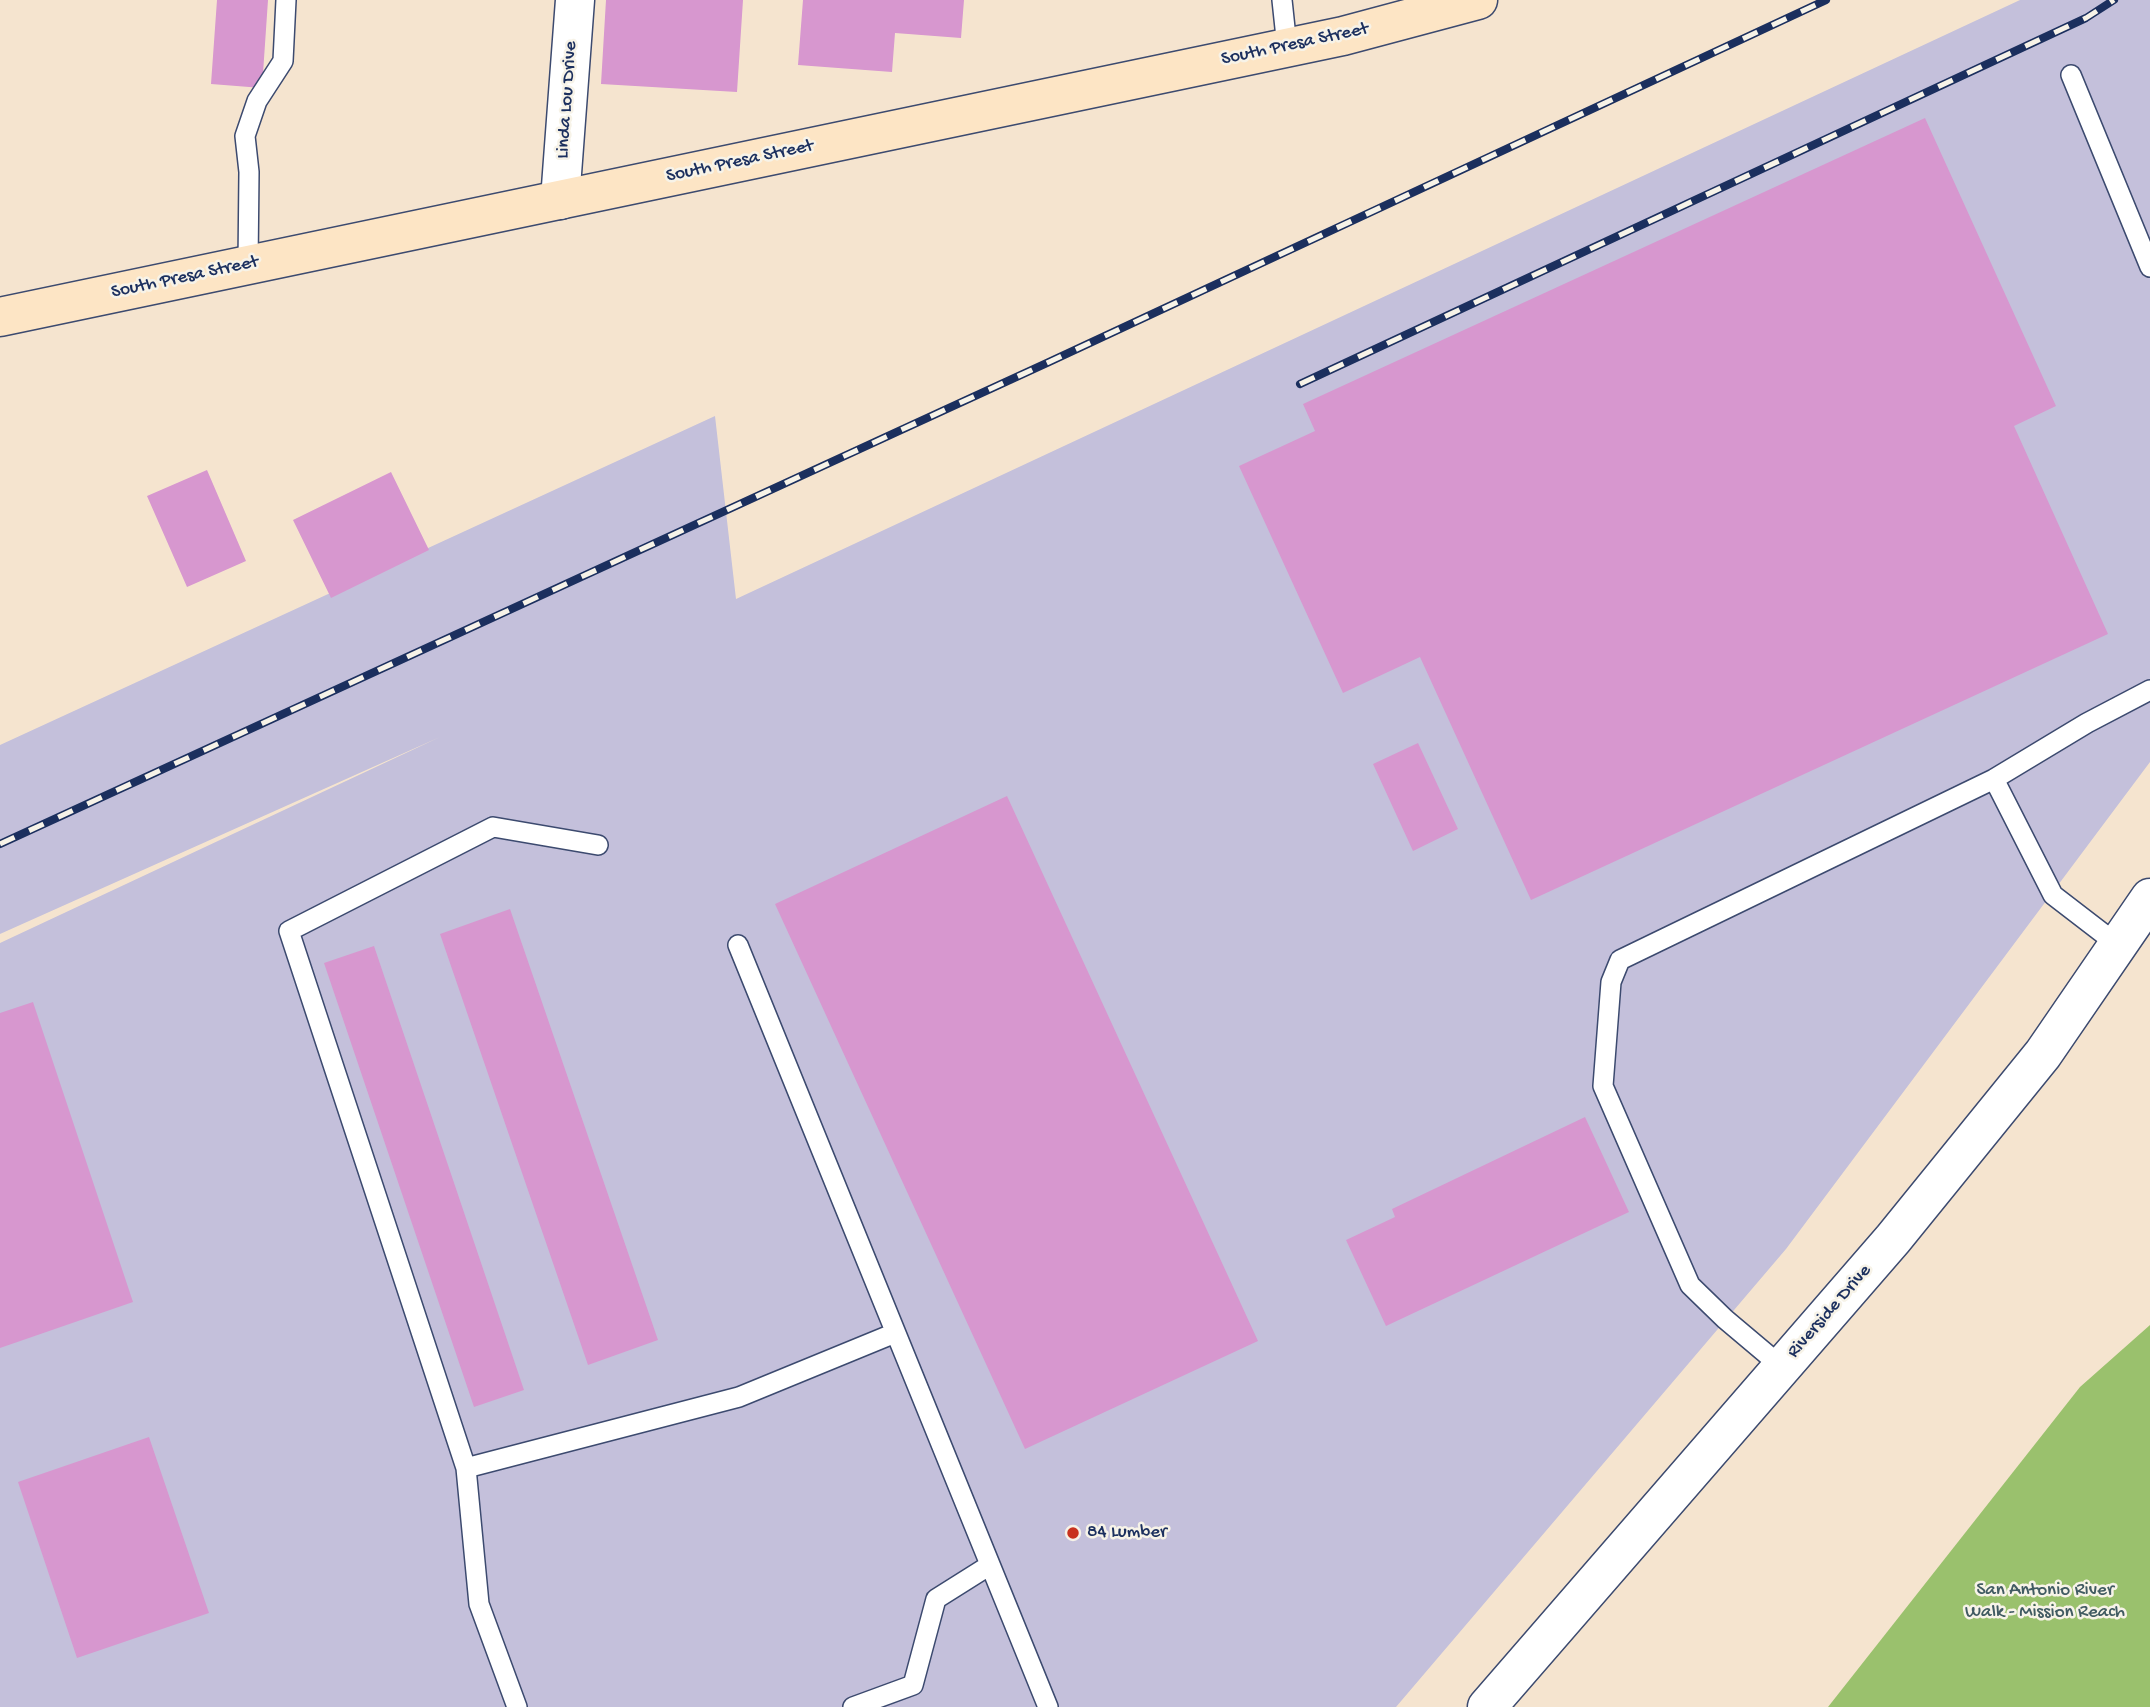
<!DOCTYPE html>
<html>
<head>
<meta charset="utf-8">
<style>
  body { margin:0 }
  canvas { display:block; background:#f5e4cf }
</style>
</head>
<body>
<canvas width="2150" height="1707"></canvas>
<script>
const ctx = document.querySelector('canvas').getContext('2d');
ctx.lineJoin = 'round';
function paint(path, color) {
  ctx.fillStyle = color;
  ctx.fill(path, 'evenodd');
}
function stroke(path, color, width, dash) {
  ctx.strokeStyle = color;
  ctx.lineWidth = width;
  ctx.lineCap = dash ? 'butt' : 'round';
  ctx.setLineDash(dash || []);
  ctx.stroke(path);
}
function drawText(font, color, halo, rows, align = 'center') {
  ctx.font = font + ' "Gochi Hand",sans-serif';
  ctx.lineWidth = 5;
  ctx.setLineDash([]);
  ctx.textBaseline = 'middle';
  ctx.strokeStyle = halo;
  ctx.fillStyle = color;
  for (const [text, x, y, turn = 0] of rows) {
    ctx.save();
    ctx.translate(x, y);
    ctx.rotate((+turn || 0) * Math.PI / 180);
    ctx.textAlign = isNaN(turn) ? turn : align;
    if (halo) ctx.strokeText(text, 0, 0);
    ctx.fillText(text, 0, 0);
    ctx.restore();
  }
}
paint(new Path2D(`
  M2020,0h130v762l-364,487 -390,458h-1396v-764l440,-206 -440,197v-189l715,-329 21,183z`), '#c4c0db');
paint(new Path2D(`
  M2150,1325v382h-322l252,-320z`), '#9ac16d');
paint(new Path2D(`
  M217,0h51l-6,88 -51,-4z
  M606,0h137l-6,92 -136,-8z
  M803,0h161l-3,38 -66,-5 -3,39 -94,-7z
  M1925,118l131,288 -42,20 94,208 -577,266 -111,-243 -77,36 -104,-227 76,-35 -12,-27z
  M207,470l39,91 -59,26 -40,-91z
  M391,472l38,78 -98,48 -38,-78z
  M1418,743l40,86 -45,22 -40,-87z
  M1007,796l251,545 -233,108 -250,-545z
  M510,909l148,431 -70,25 -148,-431z
  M374,946l150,444 -50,17 -150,-444z
  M33,1002l100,300 -133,46v-335z
  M1585,1117l44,95 -243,114 -40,-86 49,-23 -3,-8z
  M149,1437l60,176 -132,45 -59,-176z`), '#d797cf');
const service = new Path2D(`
  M1282,0l5,47
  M2071,75l79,192
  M248,265l1,-93 -4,-36 12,-35 26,-40 3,-61
  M1994,779l59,116 65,50
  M738,945l310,762
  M1782,1367l-57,-48 -35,-34 -87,-199 8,-104 9,-22 374,-181 93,-56 63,-33
  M466,1468l273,-71 156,-64
  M517,1707l-38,-103 -13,-136 -177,-537 204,-104 105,18
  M853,1707l60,-22 23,-86 54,-34`);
const minor = new Path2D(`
  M560,200l15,-200
  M1487,1707l406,-468 150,-185 107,-156`);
const secondary = new Path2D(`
  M0,317l1343,-281 135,-36`);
stroke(service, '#3c4a6f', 22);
stroke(minor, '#3c4a6f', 41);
stroke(secondary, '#3c4a6f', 41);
stroke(service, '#fff', 19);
stroke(minor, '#fff', 38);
stroke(secondary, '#fde5c5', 38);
const rail = new Path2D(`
  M1300,384l786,-366 28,-18
  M0,844l1049,-482 777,-362`);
stroke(rail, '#1b2f5e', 8);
stroke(rail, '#f7f3e8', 5, [16]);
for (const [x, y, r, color] of [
  [1073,1533,7,"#c8321e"]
]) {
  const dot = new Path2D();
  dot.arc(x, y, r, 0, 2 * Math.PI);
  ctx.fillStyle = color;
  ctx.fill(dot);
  stroke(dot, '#f7f3e8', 2.5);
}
drawText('19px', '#1b2f5e', '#f7f3e8', [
  ["South Presa Street",1295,45,-12],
  ["Linda Lou Drive",568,100,-86],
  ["South Presa Street",740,162,-12],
  ["South Presa Street",185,278,-12],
  ["Riverside Drive",1830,1312,-49]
]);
drawText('19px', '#1b2f5e', '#f7f3e8', [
  ["84 Lumber",1087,1533]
], 'left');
drawText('19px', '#415b62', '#f7f3e8', [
  ["San Antonio River",2045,1591],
  ["Walk - Mission Reach",2045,1613]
]);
</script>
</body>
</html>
